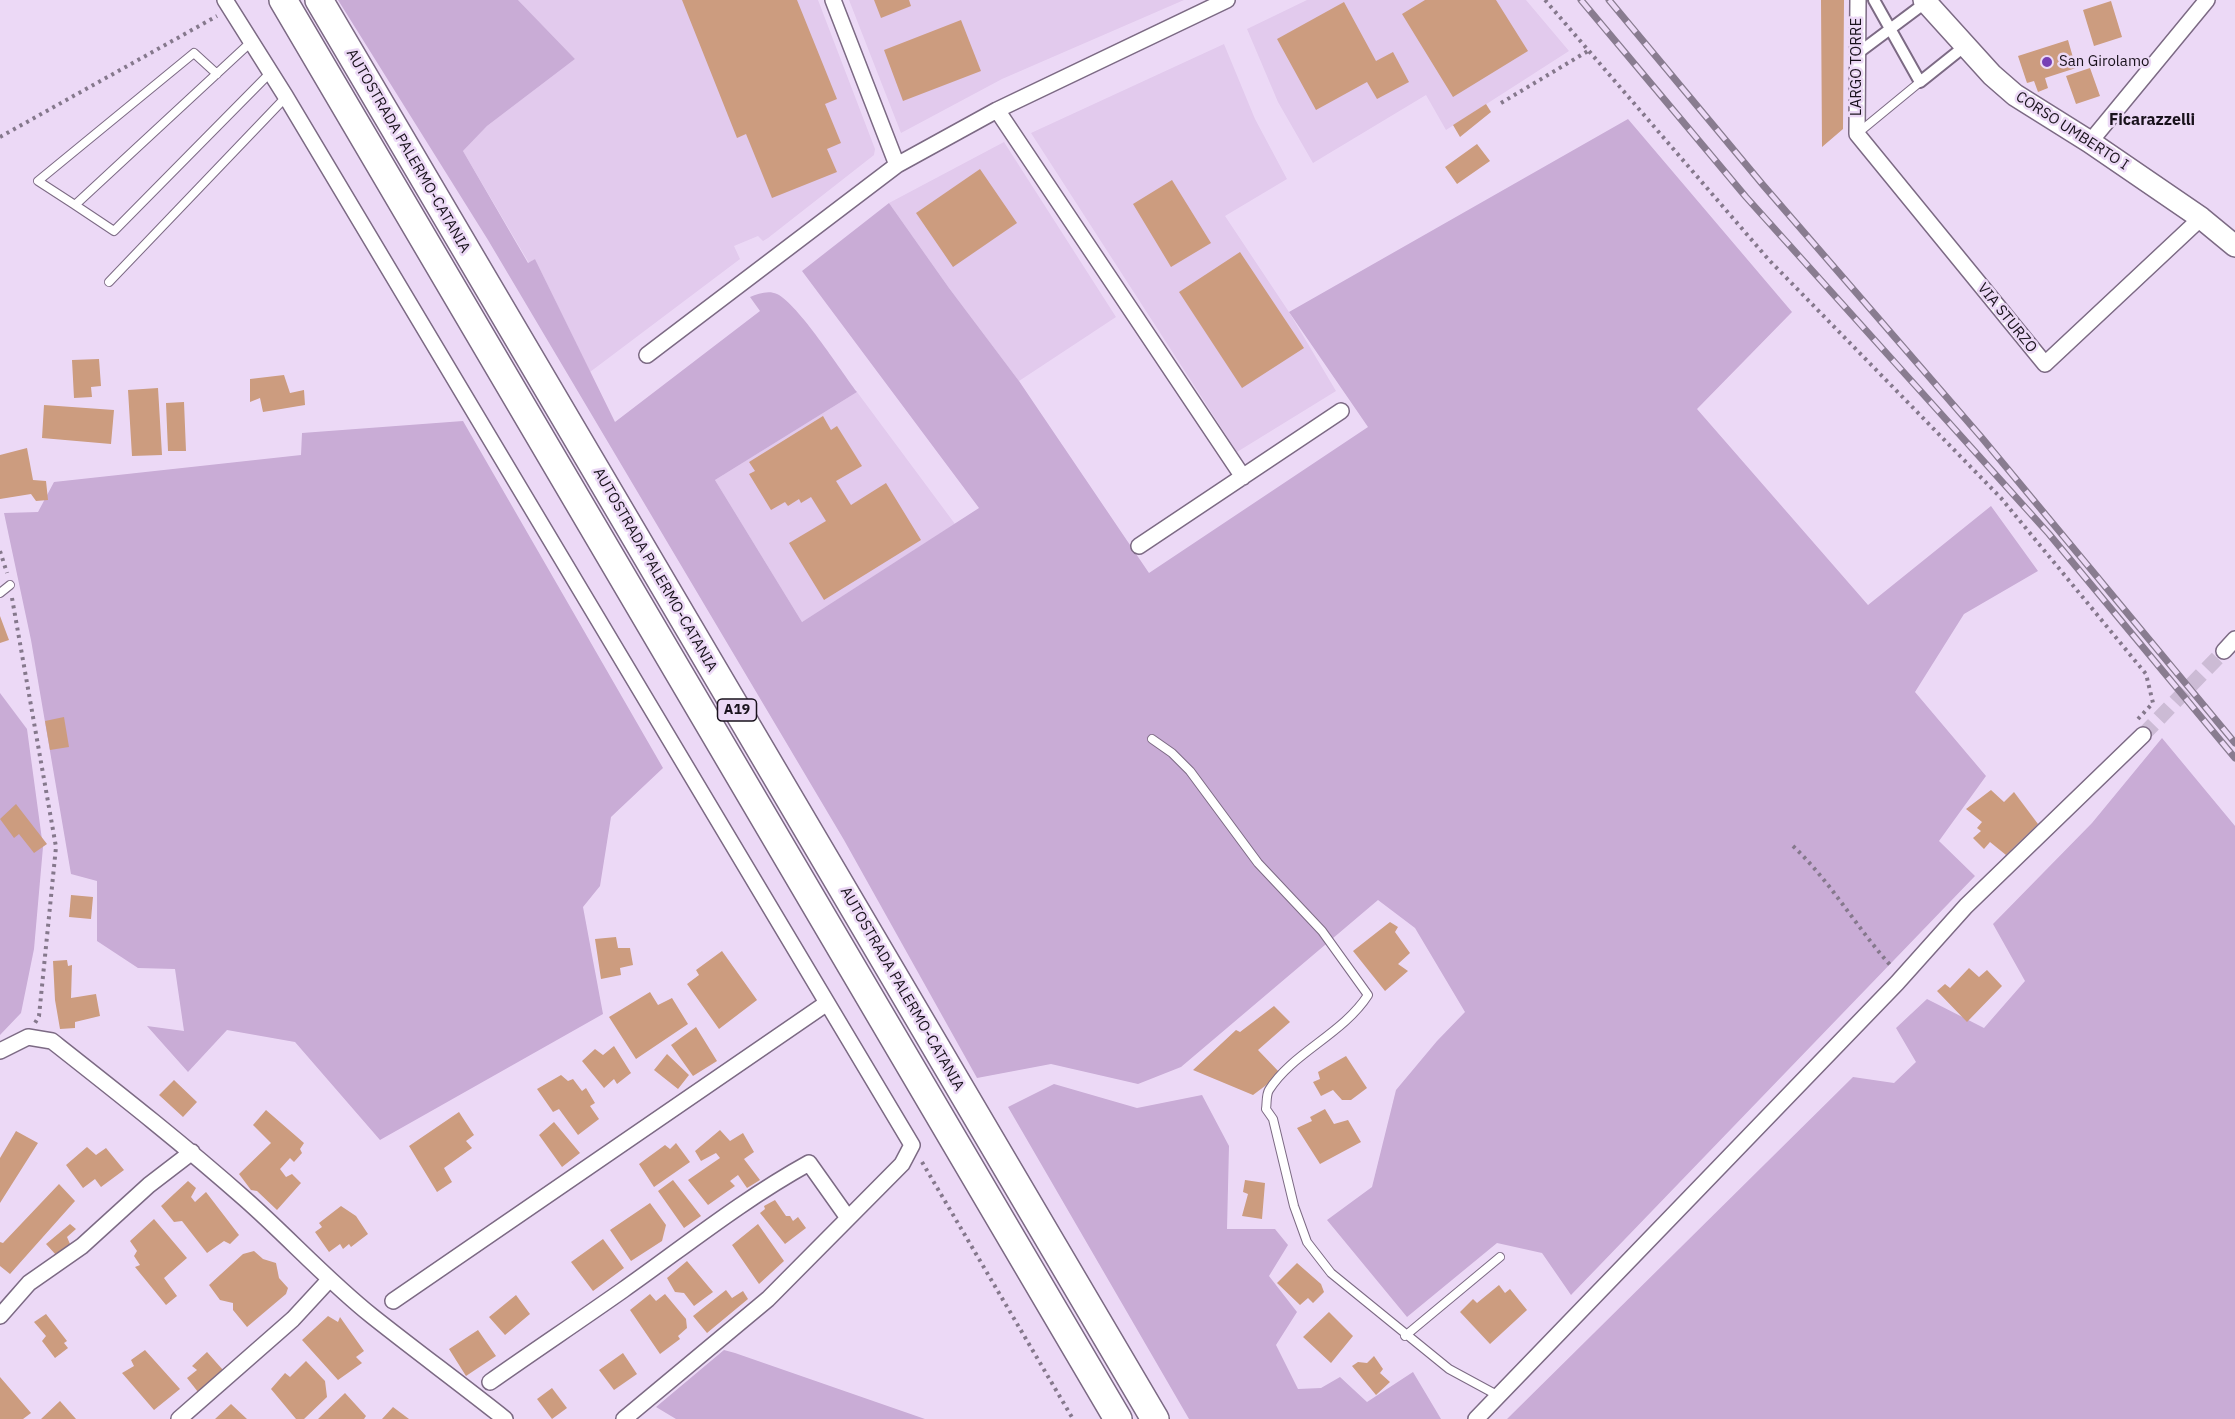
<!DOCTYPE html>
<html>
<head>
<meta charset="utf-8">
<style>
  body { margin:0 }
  canvas { display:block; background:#ecd9f6 }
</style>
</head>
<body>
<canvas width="2235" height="1419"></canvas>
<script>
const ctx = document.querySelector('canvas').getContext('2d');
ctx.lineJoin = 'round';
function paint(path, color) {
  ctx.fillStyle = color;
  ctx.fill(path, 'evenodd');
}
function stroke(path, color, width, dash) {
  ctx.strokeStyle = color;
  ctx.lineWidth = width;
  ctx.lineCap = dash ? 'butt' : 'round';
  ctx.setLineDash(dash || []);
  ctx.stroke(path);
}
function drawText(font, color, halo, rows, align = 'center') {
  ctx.font = font + ' "IBM Plex Sans",sans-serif';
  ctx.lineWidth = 5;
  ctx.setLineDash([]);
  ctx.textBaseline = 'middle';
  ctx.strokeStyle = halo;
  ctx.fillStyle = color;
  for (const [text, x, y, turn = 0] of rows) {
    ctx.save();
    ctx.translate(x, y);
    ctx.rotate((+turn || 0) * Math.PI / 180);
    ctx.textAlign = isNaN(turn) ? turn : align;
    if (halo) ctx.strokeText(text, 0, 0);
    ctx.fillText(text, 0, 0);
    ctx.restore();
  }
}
paint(new Path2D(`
  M518,0h300l57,149 -1,6 -106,83 -5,3 -5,-5 -24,10 6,13 -150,113 -55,-113 -6,4 -66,-112 24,-25 88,-67z
  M849,0h335l-182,79 -101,54z
  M1307,0h219l43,51 -123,79 -20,-35 -113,68 -35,-61 -31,-73z
  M1224,44l31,75 32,60 -62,37 64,96 47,79 -99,61 -206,-319z
  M1004,142l112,175 -97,64 -70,-93 -60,-85z
  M857,392l98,132 -153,98 -87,-142z`), '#e2caed');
paint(new Path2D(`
  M338,0h180l57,59 -88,67 -24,25 65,112 7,-4 80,163 145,-111 -10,-14c8,-3 18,-7 27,-3 21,10 64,77 80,98l-142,88 87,142 177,-114 -177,-237 87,-68 60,85 70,93 130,192 219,-146 -79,-115 339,-193 164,193 -95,97 171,196 123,-99 47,65 -74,43 -49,78 71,84 -47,65 36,35 -404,419 -29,-42 -45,-10 -90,74 -80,-97 45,-33 24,-97 41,-49 28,-29 -50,-84 -37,-28 -197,167 -43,17 -87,-20 -74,14 -133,-238 -356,-600z
  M463,421l200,347 -52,49 -11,69 -17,21 20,107 -223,126 -85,-98 -68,-12 -39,42 -41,-46 37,5 -9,-62 -37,-1 -41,-27v-60l-26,-7 -40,-234 -27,-127 34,-1 16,-30 247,-27 1,-22z
  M0,693l27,36 16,118 -9,102 -13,64 -21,22z
  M2162,738l73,88v593h-728l346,-342 41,6 22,-21 -20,-34 31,-29 57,29 41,-47 -32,-57 99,-101z
  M1054,1084l83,24 65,-13 27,51 -2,83h48l13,16 -19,31 28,36 -21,33 22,44 23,-1 19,-11 27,25 46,-30 28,47h-252l-181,-312z
  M724,1350l11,3 190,66h-249l-20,-12z`), '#c9acd6');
paint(new Path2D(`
  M682,0h115l40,99 -12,5 16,39 -14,6 10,23 -65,26 -26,-64 -9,4z
  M874,0h35l2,6 -30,12z
  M1425,0h71l32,51 -75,46 -51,-83z
  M1821,0h23l-1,129 -21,18z
  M2111,1l11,36 -28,9 -11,-36z
  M1344,2l32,59 17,-9 16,30 -32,17 -10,-17 -51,28 -39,-71z
  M961,20l20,51 -78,30 -19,-51z
  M2068,40l8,28 -31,10 3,10 -10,4 -4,-11 -7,2 -9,-27z
  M2090,68l10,28 -24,8 -10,-28z
  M1486,104l5,8 -31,25 -7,-12z
  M1477,144l13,17 -33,23 -12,-17z
  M980,169l37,54 -64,44 -37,-54z
  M1172,180l39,63 -40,24 -38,-63z
  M1240,252l64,96 -62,40 -63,-96z
  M99,359l2,27 -10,1 1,10 -18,1 -2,-38z
  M284,375l6,18 14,-3 1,15 -42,7 -3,-14 -10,4v-23z
  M158,388l4,67 -30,1 -4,-66z
  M184,402l2,49h-18l-2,-48z
  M44,405l70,5 -3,34 -69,-6z
  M823,416l8,14 6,-4 25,40 -26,15 15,24 35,-22 35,57 -97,60 -35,-57 37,-22 -15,-24 -10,6 -2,-4 -11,7 -3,-4 -14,8 -22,-36 6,-3 -6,-9z
  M27,448l6,32 13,1 2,19 -12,1 -5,-7 -31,5v-44z
  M0,616l9,24 -9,3z
  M64,717l5,30 -19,3 -5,-29z
  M1991,790l13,12 10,-10 24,32 -32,31 -16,-13 -6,7 -11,-11 8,-7 -4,-3 5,-6 -16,-13z
  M16,804l31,40 -13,9 -15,-19 -5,4 -14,-19z
  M71,895l22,2 -2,22 -22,-2z
  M1390,922l8,5 -3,5 15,21 -12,11 10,7 -23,20 -32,-40z
  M616,937l2,11h12l3,17 -13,3 1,7 -20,4 -6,-40z
  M722,951l35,49 -38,29 -32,-45 12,-9 -3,-5z
  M67,960l1,6 4,-1 -1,33 25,-4 4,22 -25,6v6l-15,1 -5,-29 -2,-39z
  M1969,968l10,9 8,-7 15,16 -35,36 -30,-31 8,-7 5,4z
  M650,992l8,13 14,-7 16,26 -52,35 -27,-42z
  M1274,1006l16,16 -32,28 23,24 -28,21 -60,-25 43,-40 4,2z
  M696,1027l21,34 -24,15 -22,-31z
  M614,1046l17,27 -14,11 -3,-5 -10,9 -22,-27 13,-12 8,6z
  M667,1054l22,21 -11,14 -24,-19z
  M1346,1056l21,32 -16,12h-9l-9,-10 -12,6 -8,-14 7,-3 -2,-7z
  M561,1075l7,6 5,-2 9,12 4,-3 9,15 -5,3 9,13 -21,16 -19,-26 -6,3 -16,-23z
  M174,1080l23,22 -14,15 -24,-22z
  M1325,1109l9,15 14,-4 13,22 -41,22 -23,-36 15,-7 -2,-4z
  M266,1110l38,33 -4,6 2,4 -8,9 -4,-4 -10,11 6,8 6,-3 9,9 -24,27 -20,-19 -6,-1 -12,-16 32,-31 -18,-18z
  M459,1112l15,23 -8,6 6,7 -28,20 8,14 -15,10 -28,-46z
  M554,1122l26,31 -18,14 -23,-32z
  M720,1130l10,11 13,-8 11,19 -10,7 16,21 -13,8 -9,-13 -8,6 5,5 -27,19 -20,-25 32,-22 -4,-5 -15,8 -6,-10z
  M16,1131l22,12 -38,60v-45z
  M676,1143l14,19 -36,25 -15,-23 26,-19 5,4z
  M87,1147l9,8 10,-7 18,22 -23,17 -6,-8 -12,9 -17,-23z
  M673,1180l28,36 -17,12 -26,-37z
  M1245,1180l20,3 -3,36 -20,-3 6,-22 -5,-2z
  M188,1181l8,7 -5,9 4,5 11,-10 33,43 -9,9 -6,-3 -17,12 -25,-32 -8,1 -13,-16z
  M59,1184l16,17 -65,73 -10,-8v-24l3,1z
  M775,1200l11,16h4l3,5 5,-4 8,11 -21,16 -25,-31 5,-4 -1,-3z
  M650,1203l16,22 -4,16 -31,20 -21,-31z
  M341,1206l15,10 12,18 -17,13 -2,-3 -6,5 -3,-5 -11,8 -14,-20 7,-5 -3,-4z
  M154,1219l33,39 -23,20 13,18 -11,9 -31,-38 5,-2 -6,-9 3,-5 -7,-10z
  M70,1224l6,5 -9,8 3,7 -13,12 -11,-12z
  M758,1224l26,37 -25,23 -27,-39z
  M603,1239l21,29 -31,23 -22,-29z
  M254,1251l9,8 13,4 3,15 9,10 -2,6 -39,33 -14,-17v-7l-13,-3 -11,-15 34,-31z
  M687,1261l26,31 -19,14 -10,-13 -9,-1 -8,-14z
  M1297,1263l24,21 3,8 -11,11 -5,-5 -8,7 -23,-22z
  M1499,1285l6,8 5,-4 17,21 -37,34 -30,-32 13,-13 4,4z
  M726,1290l6,8 11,-7 5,8 -41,34 -14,-17z
  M650,1294l6,7 9,-7 21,25 1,9 -9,8 2,3 -20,15 -30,-44z
  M516,1295l14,19 -25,21 -16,-18z
  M1329,1312l24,24 -22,27 -28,-26z
  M46,1314l21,27 -3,2 4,5 -13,10 -13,-17 4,-5 -12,-14z
  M328,1316l10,6 2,-5 24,34 -8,6 6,6 -24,17 -36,-40z
  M478,1330l18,26 -30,20 -17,-27z
  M145,1350l35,39 -26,21 -32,-37 12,-7 -3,-6z
  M207,1352l16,18 -25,22 -11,-14 10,-8 -5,-4z
  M623,1353l14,21 -23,16 -15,-20z
  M1374,1356l9,13 -3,4 10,9 -14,13 -24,-29 6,-4 9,1z
  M306,1361l19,20 2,16 -23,22h-8l-25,-30 14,-16 5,4z
  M0,1377l31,36 -8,6h-23z
  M552,1388l15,20 -15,11 -15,-20z
  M345,1393l21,23 -2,3h-46z
  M60,1401l16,18h-35z
  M231,1404l16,15h-32z
  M393,1407l16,12h-27z`), '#cc9c7f');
stroke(new Path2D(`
  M2143,735l81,-84`), '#ccbbd5', 15, [15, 8]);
const service = new Path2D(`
  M251,42l-176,163 39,26 157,-159
  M1858,133l62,-51
  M75,205l-37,-24 156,-128 23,21
  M109,282l177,-185
  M0,593l10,-8
  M1152,739l20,14 18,18 68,92 64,68 46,64c-25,39 -76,58 -99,95 -3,5 -2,13 -3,19l7,10 21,87 13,36 24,31 118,96 48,26
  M1405,1336l95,-79`);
const pedestrian = new Path2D(`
  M1874,0l46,82 45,-36
  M1858,53l67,-50`);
const minor = new Path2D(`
  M225,0l61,97 626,1048 -10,19 -134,135 -144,120
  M833,0l64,165
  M1858,0l-1,134 188,230 156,-146
  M997,110l246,367
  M2090,142l117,-142
  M647,355l250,-190 100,-55 230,-110
  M1139,546l202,-135
  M2224,651l11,-12
  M0,1051l28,-14 24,4c66,52 131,103 193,158 43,38 82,81 127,117 44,35 89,68 133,103
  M393,1301l434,-298
  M0,1316l29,-33 53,-37 67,-61 43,-33
  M490,1382c44,-31 89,-61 133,-92 61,-43 119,-90 186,-127l39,55
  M179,1419l114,-100 36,-39
  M1476,1419l421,-436 69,-77 177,-171`);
const secondary = new Path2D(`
  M1924,0l68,75 23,20 75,47 111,76 34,28`);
const motorway = new Path2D(`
  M283,0l835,1419
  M319,0l836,1419`);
stroke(service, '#7c6a84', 10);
stroke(pedestrian, '#7c6a84', 14);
stroke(minor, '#7c6a84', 18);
stroke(secondary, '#7c6a84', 24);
stroke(motorway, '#7c6a84', 30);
stroke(new Path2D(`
  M1545,0l224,260 232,238 145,176 7,29 -15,16
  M1501,103l87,-52
  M0,137l217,-121
  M0,551l7,22
  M12,598l44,249 -17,169 -4,7
  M1793,846c38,36 63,81 98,120
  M922,1162l151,257`), '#85788c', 4, [3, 4.5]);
stroke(service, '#fff', 8);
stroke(pedestrian, '#fff', 10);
stroke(minor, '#fff', 15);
stroke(secondary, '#fff', 21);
stroke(motorway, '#fff', 27);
const rail = new Path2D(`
  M1581,0l165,197 303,337 186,224
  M1609,0l154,185 219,253 253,305`);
stroke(rail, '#897c90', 7);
stroke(rail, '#ecd9f6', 4.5, [14]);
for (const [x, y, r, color] of [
  [2047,62,6,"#763fb5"]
]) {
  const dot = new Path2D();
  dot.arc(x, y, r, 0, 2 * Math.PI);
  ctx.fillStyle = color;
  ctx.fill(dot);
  stroke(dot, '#ecd9f6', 2);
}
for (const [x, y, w] of [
  [737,710,39]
]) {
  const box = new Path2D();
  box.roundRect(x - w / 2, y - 11, w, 22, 4.5);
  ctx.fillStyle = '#ecd9f6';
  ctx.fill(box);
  stroke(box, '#19121c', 1.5);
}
drawText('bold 14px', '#19121c', null, [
  ["A19",737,710]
]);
drawText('15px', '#19121c', '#ecd9f6', [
  ["San Girolamo",2059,62]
], 'left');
drawText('15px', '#19121c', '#ecd9f6', [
  ["LARGO TORRE",1857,67,-90],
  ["CORSO UMBERTO I",2072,131,33],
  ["AUTOSTRADA PALERMO-CATANIA",408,151,60],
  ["VIA STURZO",2007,318,51],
  ["AUTOSTRADA PALERMO-CATANIA",655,570,60],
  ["AUTOSTRADA PALERMO-CATANIA",902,989,60]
]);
drawText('bold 16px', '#19121c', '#ecd9f6', [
  ["Ficarazzelli",2152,120]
]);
</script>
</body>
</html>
